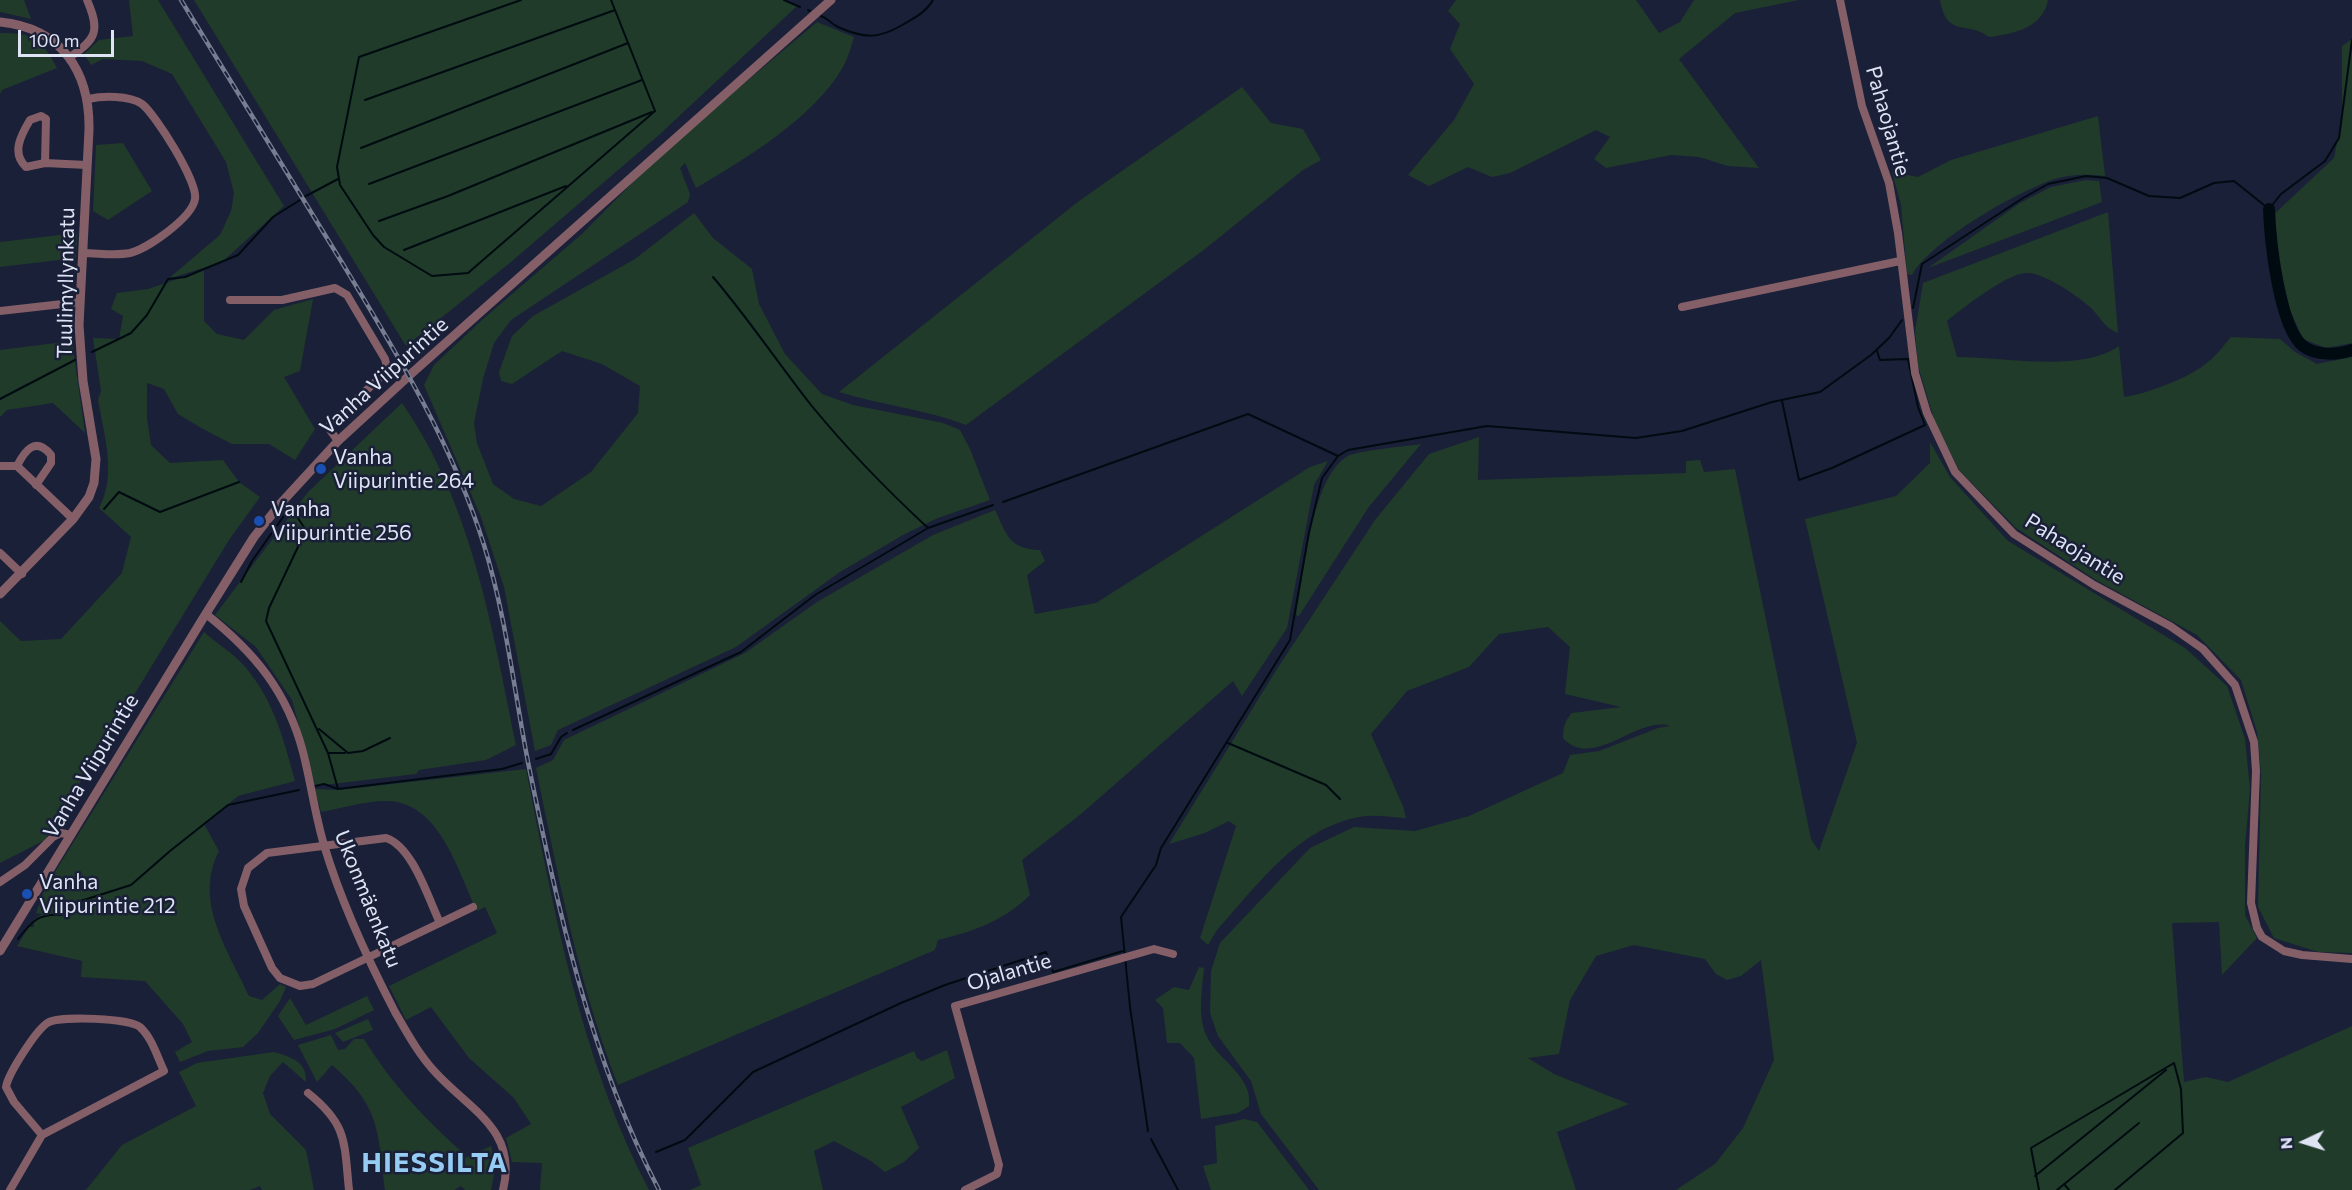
<!DOCTYPE html>
<html>
<head>
<meta charset="utf-8">
<style>
  body { margin:0 }
  #map { position:relative; width:2352px; height:1190px; overflow:hidden; background:#1a2038; font-family:Commissioner,sans-serif }
  canvas { display:block }
  .north { position:absolute; left:2274px; top:1112px; width:60px; height:60px; -webkit-text-stroke:4px #1a2038; paint-order:stroke; rotate:266deg; font-size:16px; font-weight:700; line-height:24px; text-align:center; color:#dfe4f5 }
  .north::after { content:''; display:block; margin:auto; width:21px; height:27px; background:#dfe4f5; clip-path:polygon(50% 0,100% 100%,50% 72%,0 100%) }
  .scale { position:absolute; left:18px; top:30px; width:96px; height:27px; box-sizing:border-box; border:3px solid #dfe4f5; border-top:0; padding-left:8px; font-size:18px; line-height:21px; white-space:nowrap; color:#dfe4f5; -webkit-text-stroke:4px #1a2038; paint-order:stroke }
</style>
</head>
<body>
<div id="map">
<canvas width="2352" height="1190"></canvas>
<div class="north">N</div>
<div class="scale">100 m</div>
</div>
<script>
const ctx = document.querySelector('canvas').getContext('2d');
ctx.lineJoin = 'round';
function paint(path, color) {
  ctx.fillStyle = color;
  ctx.fill(path, 'evenodd');
}
function stroke(path, color, width, dash) {
  ctx.strokeStyle = color;
  ctx.lineWidth = width;
  ctx.lineCap = dash ? 'butt' : 'round';
  ctx.setLineDash(dash || []);
  ctx.stroke(path);
}
function drawText(font, color, halo, rows, align = 'center') {
  ctx.font = font + ' Commissioner,sans-serif';
  ctx.lineWidth = 5;
  ctx.setLineDash([]);
  ctx.textBaseline = 'middle';
  ctx.strokeStyle = halo;
  ctx.fillStyle = color;
  for (const [text, x, y, turn = 0] of rows) {
    ctx.save();
    ctx.translate(x, y);
    ctx.rotate((+turn || 0) * Math.PI / 180);
    ctx.textAlign = isNaN(turn) ? turn : align;
    if (halo) ctx.strokeText(text, 0, 0);
    ctx.fillText(text, 0, 0);
    ctx.restore();
  }
}
paint(new Path2D(`
  M0,0h24l7,19 -31,-7z
  M129,0h29l126,206 -62,56 -54,17 52,-44 11,-24 3,-18 -8,-31 -54,-88 -30,-13 -39,-2 -12,6 -7,-11 15,-14 34,-4z
  M194,0h590l13,6 -137,128 -149,128 -105,84z
  M1456,0h180l23,33 21,-11 14,-22h105l-64,13 -56,46 80,109 -31,-2 -29,-9 -28,-2 -65,13 -12,-9 16,-22 -14,-7 -86,43 -18,4 -24,-10 -39,19 -21,-11 46,-55 20,-36 -24,-35 10,-25 -12,-13z
  M1940,0h108c-5,28 -35,34 -59,37 -22,-17 -42,2 -49,-37z
  M817,22l37,15c-3,10 -6,21 -11,30 -29,51 -98,92 -147,121l-11,-25 -5,5 10,26 -2,8 -177,118 -17,23 -11,36 -9,44 3,20 16,41 21,15 27,7 50,-34 47,-59 2,-27 -38,-22 -40,-13 -50,33 -11,-3 -2,-9 13,-36 21,-20 102,-57 59,-46 19,25 39,31 7,35 26,50 37,40 31,11 90,18 17,7 10,19 20,51 -52,18 -35,17 -63,37 -104,75 -178,83 -7,15 -16,6 -31,-164 -23,-70 -57,-132 10,-20 49,-46 100,-86 56,-57 64,-58z
  M0,33c35,0 41,5 57,35l-55,22 -2,4z
  M2352,39v304l-26,5 -23,-9 -13,-29 -21,-91 65,-61 8,-41v-71z
  M1242,87l29,36 32,6 18,31 -18,10 -98,79 -239,176c-41,-16 -85,-20 -127,-33l240,-191z
  M2098,116l7,60c-17,-2 -33,-2 -50,3 -39,13 -123,61 -143,96l-5,-1 -6,-69 -9,-33 26,5 33,-17z
  M123,143l29,48 -44,29 -15,-9 3,-66z
  M2086,180l13,1 3,21 -174,66 92,-65 31,-16z
  M2108,212l10,121c-13,-5 -17,-15 -27,-25 -12,-11 -47,-36 -65,-35 -20,1 -63,35 -79,48l10,36c46,0 124,16 162,-11l5,51c23,-3 67,-20 84,-35 9,-7 16,-17 23,-25l49,2 15,13 22,12 35,-7v596l-34,-1 -44,-14 -16,-31 3,-133 -4,-42 -16,-52 -44,-45 -101,-55 -80,-52 -57,-58 -25,-51 -16,-53 -3,-35 8,-48z
  M77,233l-1,25 -76,9v-25z
  M204,270v51l13,13 27,6 30,-30 39,-11 -13,72 -16,6 31,52 -20,31 -26,-16h-37l-29,-15 -25,-15 -14,-25 -17,-6v35l4,27 19,18 53,-3 16,22 21,15 -31,43 -184,300 -45,23v-242l21,20 40,-2 61,-66 9,-36 -32,-29c18,-33 5,-73 -1,-108l3,-9 -8,-53 26,1 4,-23 -12,-7 6,-16 31,-4z
  M72,341l13,92 -32,-30 -46,7 -7,7v-67z
  M402,403c70,101 90,224 114,342l-30,15 -67,10 -3,4 -101,12 -23,-86 -36,-53 -41,-32 93,-123z
  M1479,437l-1,43 208,-7v-12l14,-1 4,12 31,-3 76,370 8,12 38,-108 -52,-224 91,-23 34,-33v-21l20,35 58,64 177,107 42,38 18,53 5,50 -5,57v69l12,23 -35,37 -3,-53 -47,1 12,159 22,-5 22,5 124,-56v164h-676l39,-26 28,-36 31,-68 -13,-100 -20,16 -14,4 -11,-6 -11,-15 -71,-14 -38,11 -26,44 -11,54 -31,4 26,16 75,30 -72,28 19,58h-257l-58,-76 -10,-33 -33,-45 -8,-23 1,-42 9,-28 90,-95 44,-21 61,4 54,-15 94,-43 7,-18 29,-4 59,-23 12,-2c-32,-11 -77,45 -107,12 0,-10 2,-18 9,-25l49,-6 -56,-13 5,-47 -22,-20 -49,7 -30,33 -62,24 -36,43 32,72 3,12c-15,-1 -32,-4 -47,-1 -63,12 -101,68 -142,113l-9,15 -8,-7 36,-112 -7,-5 -24,12 -36,11 106,-172 100,-152 54,-66z
  M1421,444l-53,64 -69,108 -3,-1c8,-39 15,-139 52,-159 7,-5 60,-10 73,-12z
  M1328,461l-14,24 -27,143 -45,68 -9,-15 -152,133 -59,46 8,35c-26,26 -58,37 -92,45l-3,10 -317,135c-40,-103 -60,-209 -82,-317l17,-8 11,-20 181,-87 72,-51 116,-67 62,-25c12,25 14,39 45,40l5,11 -18,14 8,39 61,-11 214,-136z
  M204,632c13,12 31,22 42,36 28,33 38,72 49,113l-57,15 -34,28 15,27c-26,50 9,99 30,145l13,4 18,-16 6,3 -6,14 -22,32 -15,14 -35,4 -28,11 -5,-10 17,-10 -9,-18 -38,-43 -64,-4 1,-16 -65,-15 12,-19h5v-7l8,-6 -6,-1 9,-25z
  M526,769c28,143 55,291 123,421h-109l2,-27 -30,-1 -6,-24 25,-14 -17,-26 -45,-40 -38,-51 -25,13 -17,-34 108,-53 -12,-26 -8,4c-19,-39 -36,-106 -87,-110 -22,-1 -48,7 -69,11l-6,-23 23,1z
  M1199,967l5,1c-2,22 -7,48 3,69 12,24 46,39 42,69l-11,7 -37,6 -7,-61 -14,-15h-13l-4,-35 -8,-8 19,-13 15,3z
  M367,996l7,14 -39,19 -41,11 -16,-24 12,-18 16,27z
  M368,1019l5,11 -30,12 -8,-9z
  M331,1035l7,15 7,-1 9,-10h10c27,44 59,78 97,112l4,7 26,-12 5,19 -5,25h-26l-4,-4 -7,4h-69c-7,-60 -5,-84 -53,-125l-15,17 -19,-37z
  M947,1050l8,28 -54,29 18,41 -15,14 -19,10 -14,-11 -37,-20 -20,10 9,39h-133l11,-5 -13,-37 226,-97 3,7 5,3z
  M274,1052c18,5 33,10 32,30l-23,-20 -13,14 -7,17 7,21 36,36 8,40h-52l-2,-4 -10,4h-164l36,-45 74,-39 -17,-34 18,-9z
  M1244,1119l13,3 52,68h-98l-8,-24 14,-3 -2,-37z`), '#203b29');
stroke(new Path2D(`
  M521,0l-162,57 -22,110 3,18 33,50 11,12 48,29 36,-3 187,-162
  M611,0l44,111
  M784,0l16,7
  M808,10l2,1
  M821,16c10,4 7,6 17,11 27,12 41,12 66,-3 12,-7 22,-12 29,-24
  M365,100l250,-90
  M361,148l267,-105
  M369,184l273,-104
  M304,197l34,-18
  M379,221l69,-25 204,-84
  M404,250l162,-64
  M713,277c35,41 65,86 98,128 36,44 76,85 117,123
  M1913,308l9,-44 101,-66 25,-14 38,-8 21,2 42,18 31,2 34,-15 20,-2 35,28 12,-15 44,-33 14,-23 13,-98
  M92,352l39,-19 16,-18 21,-36 17,-2 53,-22 35,-38 27,-17
  M0,399l75,-39
  M1782,401l17,79 33,-12 93,-43 -7,-18 -10,-48 -28,1 -3,-9
  M1003,502l245,-88 90,42
  M104,509l15,-17 41,20 79,-30
  M241,582l11,-21 36,-51 7,4 11,16 -37,78 -3,13 62,132 10,36
  M319,729l29,24 15,-2 27,-13
  M573,730l168,-78 74,-57 113,-67 65,-23
  M1228,743l98,42 14,14
  M328,753h17
  M536,759l15,-5 10,-17 6,-4
  M315,786l9,-2 14,5 164,-20 20,-6
  M18,939c14,-18 21,-26 44,-24l6,-10 63,-20 39,-34 58,-46 71,-15
  M1148,1131l-18,-124 -9,-90 35,-52 5,-17 129,-208 19,-108 13,-54 16,-22 10,-6 139,-24 149,12 46,-7 90,-29 48,-10 51,-37 18,-17 13,-18
  M1151,1139l27,51
  M656,1152l29,-12 68,-68 148,-69 44,-18 101,-33 7,20 70,-21
  M2035,1176l131,-106
  M2064,1184l5,6
  M2039,1190l-8,-42 143,-85
  M2057,1190l82,-67
  M2115,1190l68,-57 -2,-44 -7,-26`), '#000b11', 2);
stroke(new Path2D(`
  M2269,209c1,30 10,118 34,137 13,10 35,9 49,4`), '#000b11', 12);
stroke(new Path2D(`
  M1840,0l22,106 27,77 9,50 17,140 12,40 28,59 59,62 80,51 76,41 33,23 32,36 19,57 2,29 -5,132 6,25 5,9 22,14 18,4 50,4
  M70,57c27,-18 30,-27 17,-57
  M45,163l-19,4c-15,-14 -5,-32 4,-47l11,-4 5,3 -1,44 42,2
  M83,253c15,0 32,3 47,0 17,-4 62,-35 65,-54 3,-17 -39,-84 -53,-95 -13,-9 -40,-8 -54,-5
  M230,300h52l53,-12 12,7 38,64 2,9 -3,6 -54,50v6l8,11
  M1682,307l218,-46
  M0,311l80,-9
  M0,466h17l56,53
  M17,466c8,-16 19,-30 34,-11v8l-15,22
  M0,553l22,21
  M206,614c48,38 81,77 97,138 8,31 12,63 21,93 17,57 44,115 71,167 12,21 24,43 41,61 34,37 82,57 67,117
  M0,882l25,-17 28,-28 8,-4 10,2
  M440,923c-12,-25 -27,-76 -54,-85l-119,15 -19,15 -7,21 3,17 28,62 8,10 20,8 13,-2 160,-77
  M308,1093c40,32 36,49 41,97
  M10,1190l32,-55 122,-64c-7,-15 -12,-33 -24,-44 -11,-9 -78,-11 -91,-5 -12,6 -41,52 -43,65l8,15 28,33
  M965,1190l32,-16 2,-9 -44,-159 199,-57 19,5`), '#845f68', 8);
stroke(new Path2D(`
  M0,22c62,6 90,50 89,108l-10,195 4,56 13,78 -2,24 -5,14 -16,22 -73,75
  M0,951l202,-331 52,-83 27,-34 57,-62 74,-68 419,-373`), '#845f68', 9);
const rail = new Path2D(`
  M181,0c53,87 107,174 160,261 55,91 111,182 143,284 22,71 30,145 44,217 30,147 61,294 131,428`);
stroke(rail, '#787e92', 4.5);
stroke(rail, '#1a2038', 2, [7]);
for (const [x, y, r, color] of [
  [321,469,6,"#1a4fb4"],
  [259,521,6,"#1a4fb4"],
  [27,894,6,"#1a4fb4"]
]) {
  const dot = new Path2D();
  dot.arc(x, y, r, 0, 2 * Math.PI);
  ctx.fillStyle = color;
  ctx.fill(dot);
  stroke(dot, '#1a2038', 2);
}
drawText('21px', '#dfe4f5', '#1a2038', [
  ["Pahaojantie",1888,121,74],
  ["Tuulimyllynkatu",66,283,-89],
  ["Vanha Viipurintie",384,376,-42],
  ["Pahaojantie",2075,549,32],
  ["Vanha Viipurintie",91,766,-59],
  ["Ukonmäenkatu",368,899,68],
  ["Ojalantie",1009,972,-16]
]);
drawText('21px', '#dfe4f5', '#1a2038', [
  ["Vanha",333,457],
  ["Viipurintie 264",333,481],
  ["Vanha",271,509],
  ["Viipurintie 256",271,533],
  ["Vanha",39,882],
  ["Viipurintie 212",39,906]
], 'left');
ctx.letterSpacing = '1.5px';
drawText('bold 27px', '#96ccf4', '#1a2038', [
  ["HIESSILTA",435,1163]
]);
ctx.letterSpacing = '0px';
</script>
</body>
</html>
